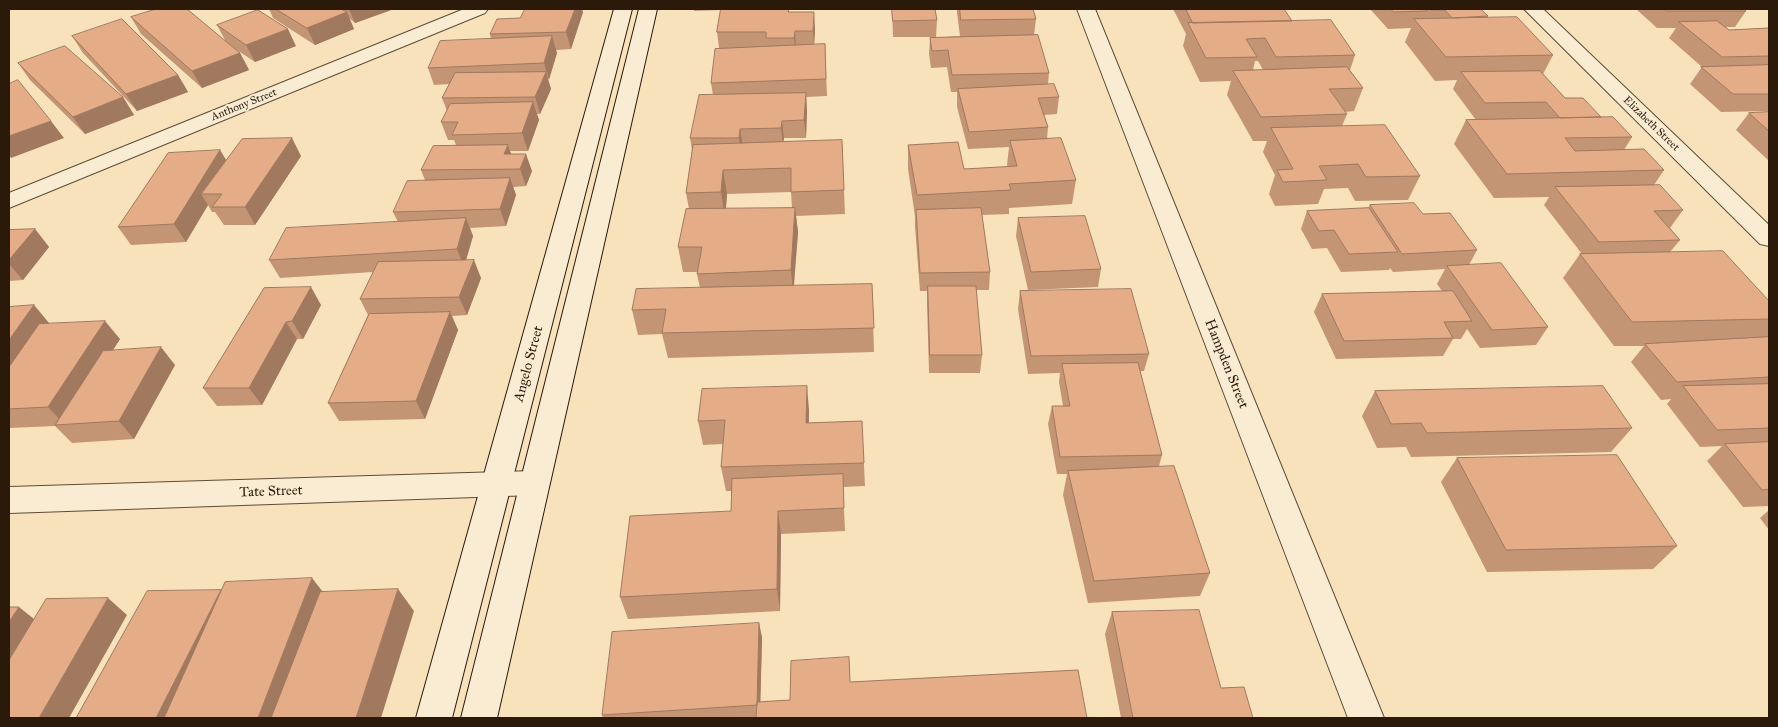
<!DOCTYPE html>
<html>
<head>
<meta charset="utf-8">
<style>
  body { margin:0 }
  #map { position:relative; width:1778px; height:727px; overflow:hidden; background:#f8e2bc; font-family:"IM FELL Great Primer",serif }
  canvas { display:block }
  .frame { position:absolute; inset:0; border:10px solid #2b1a09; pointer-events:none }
</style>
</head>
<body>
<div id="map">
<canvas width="1778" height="727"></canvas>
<div class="frame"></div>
</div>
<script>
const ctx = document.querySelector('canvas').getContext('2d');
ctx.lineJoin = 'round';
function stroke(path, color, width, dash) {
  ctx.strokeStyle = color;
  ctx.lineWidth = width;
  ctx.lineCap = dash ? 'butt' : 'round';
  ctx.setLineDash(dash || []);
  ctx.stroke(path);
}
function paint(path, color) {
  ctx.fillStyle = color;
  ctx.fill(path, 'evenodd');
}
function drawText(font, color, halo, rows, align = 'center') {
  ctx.font = font + ' "IM FELL Great Primer",serif';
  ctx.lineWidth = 4;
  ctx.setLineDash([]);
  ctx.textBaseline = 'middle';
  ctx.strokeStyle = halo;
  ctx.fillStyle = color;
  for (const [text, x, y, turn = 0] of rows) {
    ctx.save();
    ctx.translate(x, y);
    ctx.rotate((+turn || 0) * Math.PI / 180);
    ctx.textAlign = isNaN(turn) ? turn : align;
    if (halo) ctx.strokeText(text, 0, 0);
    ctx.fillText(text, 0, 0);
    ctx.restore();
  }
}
const street = new Path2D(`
  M464,9h24l-3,4 -476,195v-15z
  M1077,9h18l289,709h-36z
  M1524,9h19l226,216v21l-9,-2z
  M534,471l11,3 4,9 -4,9 -11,3 -525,18v-26z`);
const secondary = new Path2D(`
  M614,9h18l-180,709h-36z
  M639,9h18l-160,709h-36z`);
stroke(street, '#5e4c36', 2);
stroke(secondary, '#2b1a09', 2);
paint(street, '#faecd3');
paint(secondary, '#faecd3');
paint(new Path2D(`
  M269,9h125l-39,14 -6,-5 5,11 -39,16 -42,-27z
  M694,9h95v3l26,16 -1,17 11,-1 2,52 -21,1 1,14 -1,27h-22l-1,4 59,-2 3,74 -49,2 2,16 -4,54 78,-2 2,68 -206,6 -6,-24 -24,1 -6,-25 68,-22 -3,-14 1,-2h-15l-5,-25 11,-38 -3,-16 6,-43 -2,-12 23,-43 -2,-12 8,-35 -2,-16 4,-22 -27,1zM791,192l1,16 -66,1 1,-15z
  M892,9h43l2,11 -1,17h-43z
  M957,9h76l3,10 -2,16 15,38 -1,11 11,13 -2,17 -13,1 4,12 -1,12 29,41 -4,24 -63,4v6l-27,1 8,57 -1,18h-13l6,65 -2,18h-51l-2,-69v-13h-7l-5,-64v-11l-7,-47v-24l56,24 44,-2 -1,-2 2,-18 -41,2 -11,-42v-15h-6l-4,-25 -16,1 -2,-14 1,-16 30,-2 -3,-23z
  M1173,9h111l8,12 63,34 -5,15 13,18 -9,23 -9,1 2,2 -5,12 78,50 -12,24 -53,1 -7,-13 -24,1 -6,15 -43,2 -6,-12 6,-19 -12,-23 4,-11h-14l-26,-46 4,-14 -31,1 -17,-36 3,-12zM1255,61h3l5,9h-10z
  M1370,9h111l7,7v2l65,37 -10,19 22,24 36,19 31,20 -8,13 40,20 -10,15 29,25 -13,18 10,12 -10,12 99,49v205l-26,1 -36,-46 15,-15 -22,1 -33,-43 4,-5 -10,1 -30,-38 13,-16h-30l-51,-68 17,-24h2l-38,-49 5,-8 -55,1 -40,-54 12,-24h10l-23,-31 4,-9 -22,1 -30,-39 6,-14 -23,1z
  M1636,9h108l2,2 -11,16h-9l3,3 40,-2v83l-48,1 -31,-28 12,-17 -33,-29 7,-10h-19z
  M583,12l-12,37 -15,1 1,3 -9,27 3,9 -11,25h-3l2,6 -11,31h-18l1,3 21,17 -6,15 -13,1 3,8 -10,31 -36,2 3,8 -7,24 15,18 -14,37 -15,1 6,14 -33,89 -86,2 -11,-18 40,-88 -8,-16 13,-27 -93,6 -11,-18 129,-38 -5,-10 32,-32 -4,-10 35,-25 -2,-5h-6l-7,-18 6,-11 -5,-13 7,-14 -15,1 -6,-17 63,-29 -1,-5 30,-16z
  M131,17l94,23 -8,-15 79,21 -41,16 -21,-14 6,5 9,17 -47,18 -61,-54z
  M72,36l106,39 10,17 -51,19 -54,-58z
  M18,63l105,34 11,18 -49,19 -55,-54z
  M1769,112v49l-33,-31 13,-17z
  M220,150l6,11 75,-5 -46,69h-31l-9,-13h-3l-4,-7 -22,37 -55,3 -13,-18z
  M1370,205l53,9 54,36 -8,15 79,62 -12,18 -56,3 -13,-19 -6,10h-8l-10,17 -107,3 -22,-47 8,-18 120,-3 -5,-7 8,-15 -52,3 -3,-4 -1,2 -48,2 -14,-24 -15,1 -11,-20 6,-18 61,-3z
  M1018,218l83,51 -3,18 -70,3 -12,-54z
  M35,229l14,18 -26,33 -14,1v-51z
  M264,288l57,17 -18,34h-6l-35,66 -45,1 -14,-18z
  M1020,291l129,63 -5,17h-4l22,84 -3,11 51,107 -10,23 -112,7 -25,-108 4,-21h-10l-9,-50 4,-18h11l-4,-24 1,-9 -32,1 -10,-65z
  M34,305l15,19 71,15 -7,11 62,15 -41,74 -62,4 -17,-17 -46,2v-121z
  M1375,391l257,37 -21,24 -200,5 -5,-10 -29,1 -15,-32z
  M809,410v13l53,-2 3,65 -22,1 2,44 -64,3 -1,77 -152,8 -8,-22 111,-86 1,-20h-6l-5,-24 2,-23 -20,1 -5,-24z
  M1457,458l220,88 -24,23 -166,3 -46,-90z
  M1769,510v20l-9,-12z
  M1112,612l109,76 32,30h-132l-16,-84z
  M759,623l3,15 -2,64 30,-2 61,-18 236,36h-484l-1,-3z`), '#c49575');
paint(new Path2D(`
  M349,9h45l-39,14z
  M575,9h7l1,3 -12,37 -5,-17z
  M347,12l7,17 -39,16 -8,-17z
  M814,12l1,16 -1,20 -1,-17z
  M288,29l8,17 -41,16 -9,-17z
  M795,31l1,17v7l-2,-17z
  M552,36l5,17 -8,27 -5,-17z
  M240,53l9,17 -47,18 -10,-17z
  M546,72l5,17 -11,25 -5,-17z
  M178,75l10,17 -51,19 -11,-17z
  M806,93l1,18 -1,27 -2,-18z
  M123,97l11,18 -49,19 -12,-17z
  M533,102l6,18 -11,31 -6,-18z
  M51,121l13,17 -53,20 -2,-3v-19z
  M782,121l2,17 -1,7 -2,-17z
  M740,129l3,17 -2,9 -2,-17z
  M292,138l9,18 -46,69 -10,-18z
  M508,145l6,17 -10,-8z
  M220,150l11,18 -30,26 7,11 -22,37 -12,-18z
  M526,154l6,17 -6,15 -6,-17z
  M723,170l4,24 -2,23 -4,-25z
  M510,178l6,17 -10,31 -6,-17z
  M795,208l3,24 -5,62 -2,-24z
  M466,218l7,18 -9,31 -7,-18z
  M35,229l14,18 -26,33 -14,-16v-4z
  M474,260l7,18 -14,37 -8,-18z
  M311,287l10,18 -18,34 -11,-18z
  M34,305l15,18 -40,59v-42z
  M450,312l8,18 -33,89 -9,-18z
  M105,321l15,18 -55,86 -17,-18z
  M286,322l11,17 -35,66 -13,-17z
  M161,347l14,18 -41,74 -15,-18z
  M807,386l2,24 -1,37 -2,-24z
  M778,511l3,23 -1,77 -3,-22z
  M312,578l18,23 -43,117h-29z
  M398,589l16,22 -33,107h-25z
  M221,590l-39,128h-26z
  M108,598l19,17 -58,103h-30z
  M19,607l20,16 -30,48v-49z
  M759,623l3,15 -2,80 -3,-13z`), '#a0795f');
const building = new Path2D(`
  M156,9h31l53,44 -48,18 -61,-54z
  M276,9h65l6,3 -40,16z
  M525,9h50l-9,23 -76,2 7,-15 23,-1z
  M721,9h68l-1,3h26l-1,19h-18l-1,7h-28v-6h-49z
  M892,9h43l2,11 -44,1z
  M960,9h73l3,10 -75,1z
  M1186,9h98l8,12 -99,2z
  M1391,9h34l2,2 -33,1z
  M1430,9h51l7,7 -36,2 -7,-8h-13z
  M1664,9h80l2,2h-79z
  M258,10l30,19 -42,16 -29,-20z
  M1517,17l36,38 -107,2 -32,-38z
  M122,19l56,56 -52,19 -54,-58z
  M1331,20l24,35 -79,2 -11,-19 -19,1 11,18 -51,1 -18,-35z
  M1717,21l12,9 40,-2v28l-47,1 -43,-35z
  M1038,35l11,38 -97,2 -4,-25 -16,1 -2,-13z
  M552,36l-8,27 -116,5 12,-27z
  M825,44l1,35 -115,4 4,-34z
  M65,46l58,51 -50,20 -55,-54z
  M1769,65v29h-36l-32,-27z
  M1347,67l16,21 -34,1 18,25 -86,3 -28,-46z
  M1540,71l25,27h18l18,19 -41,1 -14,-16 -61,1 -24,-31z
  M546,72l-11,25 -93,1 13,-25z
  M18,80l33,41 -42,15v-52z
  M1054,84l5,13 -21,1 10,29 -79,5 -11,-43z
  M806,93l-2,27 -22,1 -1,7 -41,1 -1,9h-49l9,-43z
  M533,102l-11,31 -70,2 6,-13h-17l9,-18z
  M1769,112v19l-20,-18z
  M1613,117l19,20 -67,1 10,13 69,-2 20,21 -157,4 -41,-54z
  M1385,125l35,51 -54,1 -8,-13 -39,2 8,14 -44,2 -6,-12 16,-1 -22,-41z
  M292,138l-47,69h-33l10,-13h-21l41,-55z
  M1061,138l15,42 -67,4 2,6 -94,5 -9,-50 50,-3 6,27 53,-3 -7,-25z
  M842,140l2,50 -53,2v-24l-68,2 -2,22 -35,1 7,-48z
  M508,145l-4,9h22l-6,15 -99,1 12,-24z
  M220,150l-46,74 -56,3 50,-74z
  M510,178l-10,31 -107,3 14,-31z
  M1660,185l23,25 -29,1 26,29 -81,2 -44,-55z
  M1414,203l9,11 27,-1 27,37 -75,4 -32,-49z
  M795,208l-4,62 -94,4 5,-27h-24l8,-38z
  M981,208l9,64 -70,1 -4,-63z
  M1369,208l29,44 -49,2 -15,-24 -15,1 -12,-20z
  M1085,216l16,53 -70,3 -13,-54z
  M466,218l-9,31 -188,11 17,-32z
  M35,229l-26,31v-30z
  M1723,251l46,50v18l-137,3 -52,-68z
  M474,260l-15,37 -99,2 18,-37z
  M1501,263l47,64 -56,3 -45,-64z
  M872,284l2,44 -212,5 4,-24 -34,1 4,-21z
  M928,286h48l6,69h-52z
  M311,287l-19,34 -6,1 -37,66h-46l61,-100z
  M1131,289l18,65 -118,2 -11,-65z
  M1453,291l19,30 -28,1 9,16 -109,3 -22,-47z
  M34,305l-25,35v-33z
  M450,312l-34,89 -88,2 41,-89z
  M105,321l-57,86 -39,2v-42l30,-43z
  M1769,337v40l-92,5 -32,-38z
  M161,347l-42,74 -64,4 48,-74z
  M1138,363l24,92 -102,2 -8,-51h18l-8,-42z
  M1769,384v44l-52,2 -34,-44z
  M807,386l-1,37 56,-2 2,42 -143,4 4,-47 -27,1 4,-32z
  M1603,386l29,42 -205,5 -6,-10 -30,1 -16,-33z
  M1769,442v47l-7,1 -37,-46z
  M1617,455l60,91 -171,4 -49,-92z
  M1174,466l36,107 -116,8 -26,-110z
  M843,474l1,34 -66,3 -1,78 -157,8 10,-81 101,-5 1,-32z
  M312,578l-54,140h-94l61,-136z
  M398,589l-42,129h-85l49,-126z
  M221,590l-65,128h-80l71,-127z
  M108,598l-69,120h-30v-58l37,-61z
  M9,607h10l-10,15z
  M1199,610l22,78 23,-1 9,31h-120l-21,-106z
  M759,623l-2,82 -155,10 10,-83z
  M849,657l1,25 228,-12 9,48h-331l1,-16 33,-2 1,-39z`);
paint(building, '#e4ad88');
stroke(building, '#a0795f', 1);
drawText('11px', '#2b1a09', '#faecd3', [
  ["Anthony Street",244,105,-22],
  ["Elizabeth Street",1651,124,44]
]);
drawText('14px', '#2b1a09', '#faecd3', [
  ["Angelo Street",529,364,-75],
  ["Hampden Street",1226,364,68],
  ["Tate Street",271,492,-2]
]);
</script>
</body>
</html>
